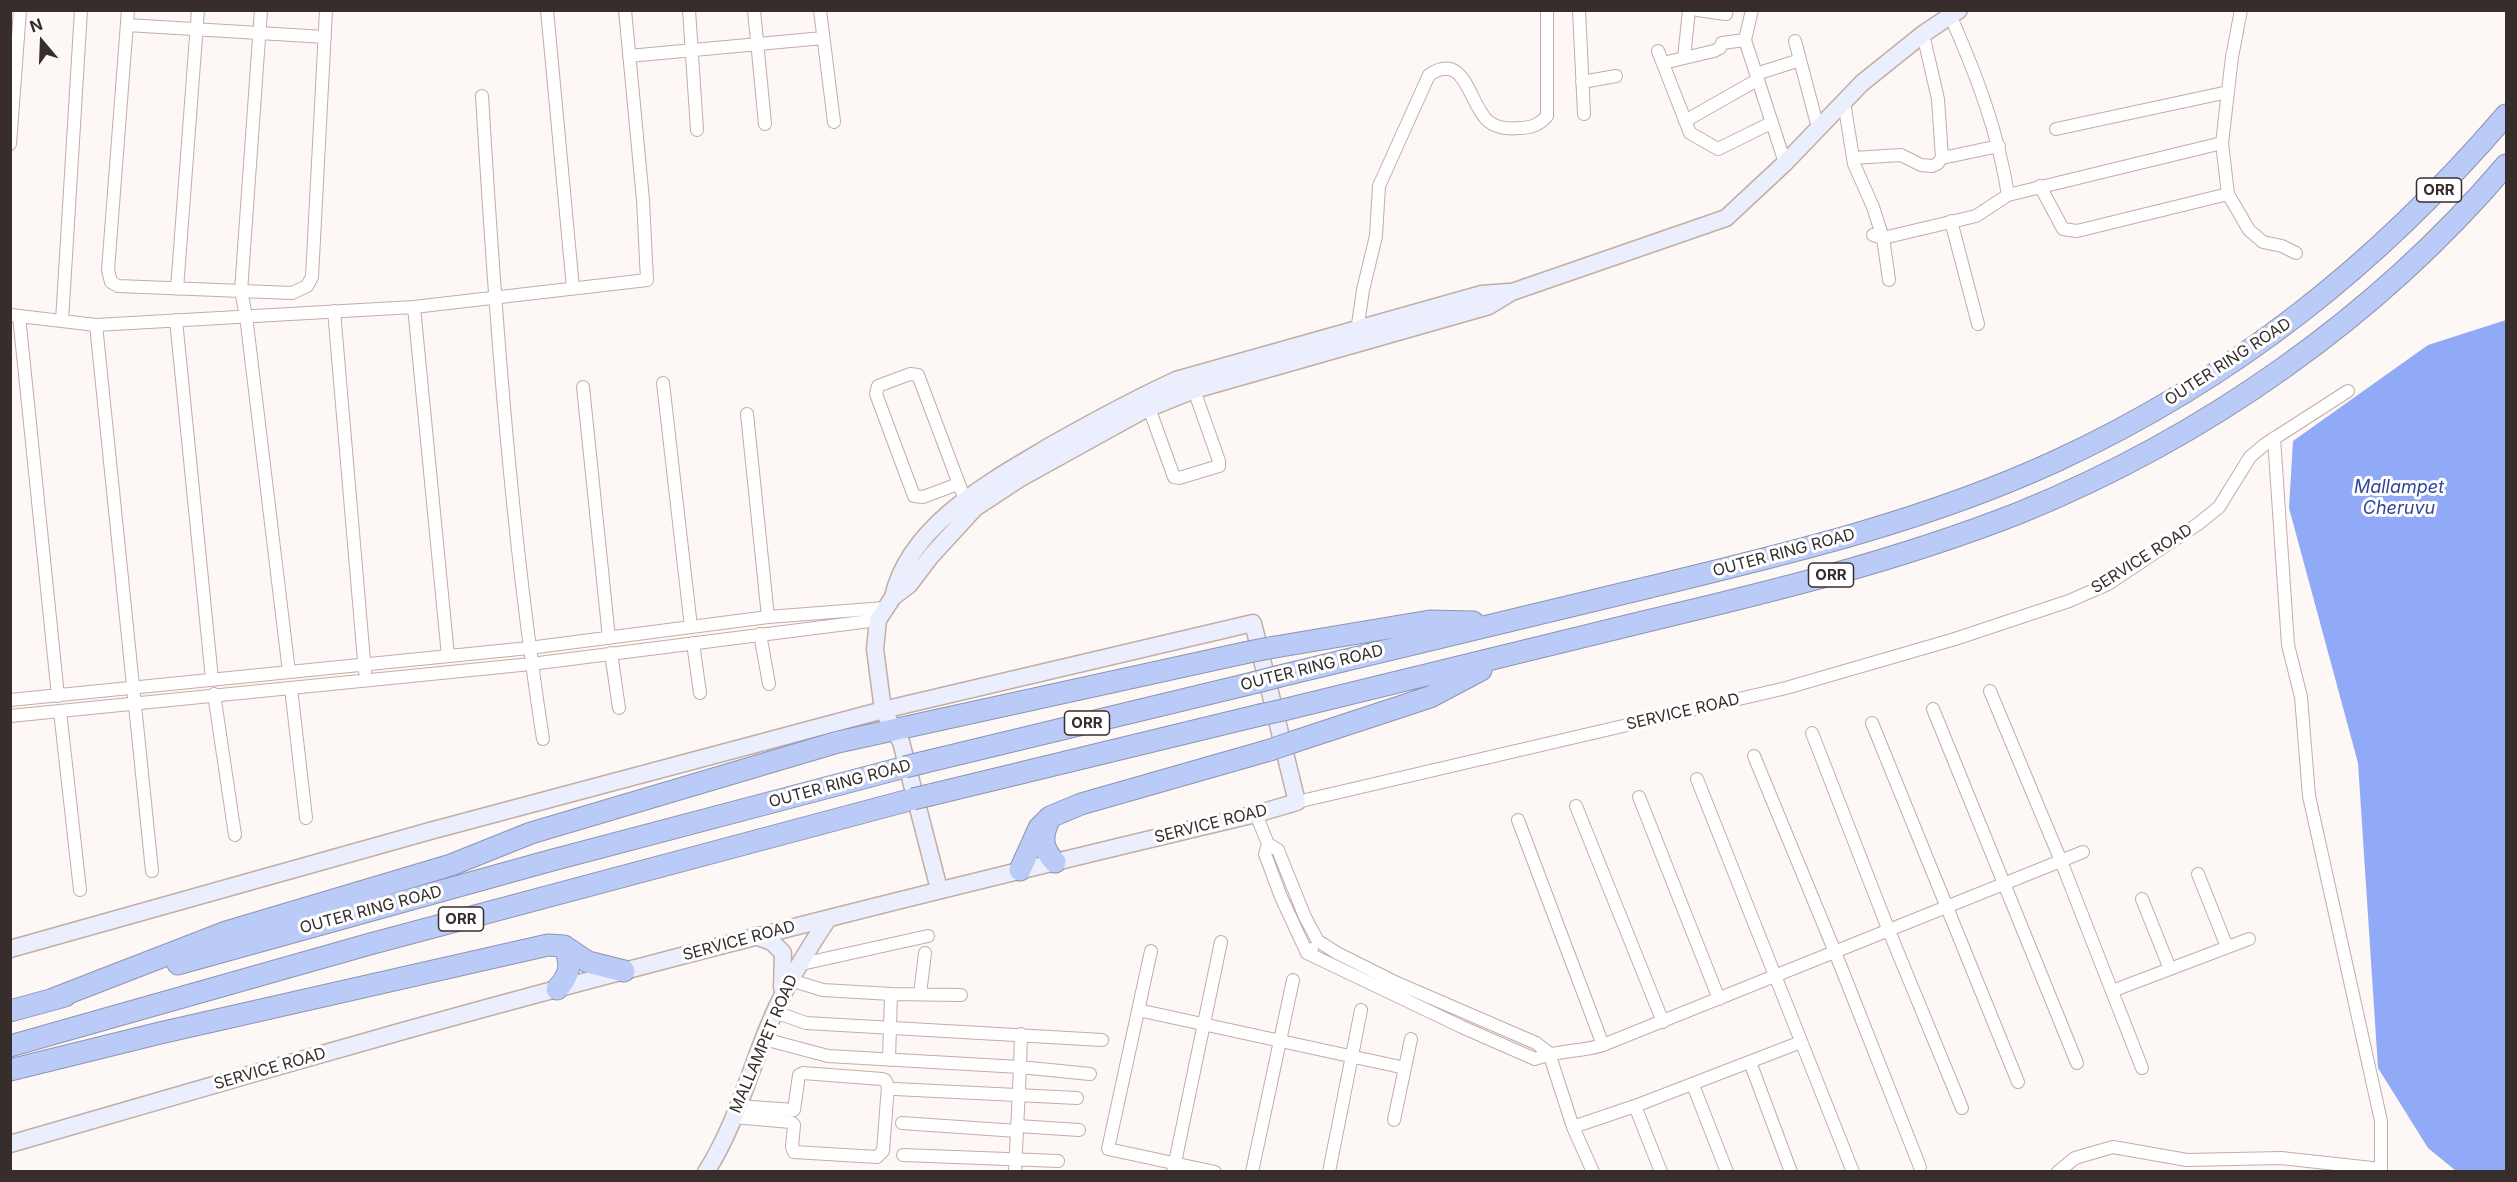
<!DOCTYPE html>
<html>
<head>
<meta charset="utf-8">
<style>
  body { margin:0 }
  #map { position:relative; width:2517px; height:1182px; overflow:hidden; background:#fdf8f6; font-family:Inter,sans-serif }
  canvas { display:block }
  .frame { position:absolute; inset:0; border:12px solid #372e2b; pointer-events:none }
  .north { position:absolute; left:12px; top:12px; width:60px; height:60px; -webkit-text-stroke:4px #fff; paint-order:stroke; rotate:341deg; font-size:16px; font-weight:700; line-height:24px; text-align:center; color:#372e2b }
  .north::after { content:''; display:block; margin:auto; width:21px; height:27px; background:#372e2b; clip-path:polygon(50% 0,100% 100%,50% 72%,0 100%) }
</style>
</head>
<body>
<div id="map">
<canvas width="2517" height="1182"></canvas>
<div class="frame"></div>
<div class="north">N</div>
</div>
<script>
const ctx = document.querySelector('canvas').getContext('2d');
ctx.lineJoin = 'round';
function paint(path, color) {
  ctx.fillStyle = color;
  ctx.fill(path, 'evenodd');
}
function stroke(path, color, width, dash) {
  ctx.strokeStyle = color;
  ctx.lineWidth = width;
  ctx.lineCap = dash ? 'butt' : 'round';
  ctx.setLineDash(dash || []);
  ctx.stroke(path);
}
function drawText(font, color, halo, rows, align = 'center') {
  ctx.font = font + ' Inter,sans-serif';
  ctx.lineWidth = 6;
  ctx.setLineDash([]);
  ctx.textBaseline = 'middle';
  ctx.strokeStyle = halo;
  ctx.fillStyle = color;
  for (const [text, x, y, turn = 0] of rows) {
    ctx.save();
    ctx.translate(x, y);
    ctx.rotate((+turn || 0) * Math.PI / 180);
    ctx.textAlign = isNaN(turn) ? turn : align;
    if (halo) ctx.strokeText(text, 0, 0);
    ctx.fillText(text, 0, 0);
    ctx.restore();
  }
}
paint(new Path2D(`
  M2506,320v851h-50l-28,-23 -50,-80 -20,-305 -69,-255 4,-67 135,-96z`), '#91aaf7');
const minor = new Path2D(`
  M128,10l-20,260 3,12 7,4 174,7 15,-7 5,-9 14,-267
  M261,10l-20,281 5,25 43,356
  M547,10l26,278
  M689,10l8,120
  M754,10l11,114
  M820,10l14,112
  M1579,10l5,104
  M1697,10l29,4 1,-4
  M1752,10l-7,30 40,123
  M2241,10l-9,47 -10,86 6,51 21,36 14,12 19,4 14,7
  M1950,15c26,59 48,116 58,180
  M127,25l198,12
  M1923,34l15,65 4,59
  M1795,41l23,87
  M1658,51l32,82 28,16 53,-26
  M629,56l194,-18
  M1684,58l5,-48
  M1663,63l51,-12 6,-3 2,-5 23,-3
  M1756,74l44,-14
  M1582,82l34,-6
  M482,96c13,214 28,431 61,643
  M1844,102l10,62 19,43 10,31 6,42
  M1685,121l72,-41
  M2056,129l172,-37
  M10,144l10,-134
  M1853,158l48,-3 20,10 11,1 5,-2 5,-6 57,-12
  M2040,186l23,43 14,2 151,-37
  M1951,221l27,103
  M1873,235l10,3 93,-22 32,-21 214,-52
  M177,289l21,-279
  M414,307l34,349
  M334,311l31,361
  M12,315l7,1 39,380
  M19,316l77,9 318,-18 233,-27 -4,-80 -18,-190
  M176,320l36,359
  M62,321l19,-311
  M96,325l56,546
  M1357,331l6,-41 13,-54 3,-50 50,-111c37,-25 40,30 59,46 8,7 21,8 31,7 12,0 20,-3 28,-12v-106
  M663,383l28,244
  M583,387l26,251
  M1149,408l25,69 5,1 40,-12v-5l-25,-71
  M747,414l21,203
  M958,484l-35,13 -9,-1 -38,-102 2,-8 32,-12 8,1 47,125
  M760,634l9,50
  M693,643l7,50
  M611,653l8,55
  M291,688l15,130
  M1990,691l71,170 81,207
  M214,694l21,141
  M10,700l519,-52 239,-31 116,-9
  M1933,709l144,354
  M60,711l20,179
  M10,716l521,-52 347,-44
  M1872,723l146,359
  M1812,733l77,198 73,177
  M1754,756l81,196 85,215
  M1697,779l156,393
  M1639,797l80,202
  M1297,802l489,-114 169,-49 114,-38 39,-17 90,-60 21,-17 31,-50 14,-12 84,-54
  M1576,806l87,216
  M1256,814l12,30 10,6 27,67 13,24 19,12 60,30 139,60 13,10 24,74 20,45
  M1518,820l85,225
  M1268,844l-3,10 16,43 26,56 5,-4
  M2198,874l29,73
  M2142,899l28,70
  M1151,951l-43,198 107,23
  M1307,953l155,74 73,32c22,-9 46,-7 68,-14l480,-193
  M797,965l131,-29
  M790,980l33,10 68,4 -2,66
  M2112,991l137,-52
  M891,994l70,1
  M920,994l5,-41
  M1138,1010l267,58
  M775,1012l31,11 296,17
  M764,1039l64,17 192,11 1,-33
  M1750,1062l41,110
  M1693,1085l34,87
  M895,1089l182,9
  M1635,1106l26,66
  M733,1117l58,5 3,3 -2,22 2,5 83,5 6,-6 5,-65 -3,-6 -3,-1 -79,-6 -4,2 -5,35 -57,-4
  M1394,1120l17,-81
  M902,1123l115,8
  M1018,1126l61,4
  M1573,1127l62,-21 166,-64
  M903,1155l155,6
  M1015,1172l5,-105 70,7
  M1173,1172l48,-230
  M1252,1172l41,-192
  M1329,1172l32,-162
  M2058,1172l17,-14 38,-11 74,13 94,-2 100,11v-48l-72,-325 -8,-99 -13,-52 -14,-207`);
const secondary = new Path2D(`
  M893,597c16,-72 98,-116 157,-151 42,-24 83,-46 126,-66l306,-86 26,-2
  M939,889l-38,-147 -18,-32 -8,-61 3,-29 15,-23 16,-12 22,-29 44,-48 44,-29 123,-68 52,-21 295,-84 23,-14 214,-74 59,-55 77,-80 61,-49 36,-24
  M755,936l17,6 11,11 -1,35
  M10,949l420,-118 453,-121 370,-87 44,179 -41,12c-288,68 -575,139 -860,219 -129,36 -257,74 -386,111
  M706,1172c32,-50 45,-108 69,-161 15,-33 33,-62 53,-92`);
const motorway = new Path2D(`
  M1269,648l161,-27 43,1
  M1280,676c123,-30 247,-59 370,-89 137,-33 275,-66 404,-125 180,-83 324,-198 452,-347
  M1283,710c120,-29 240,-59 360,-88 127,-30 254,-61 376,-109 185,-75 358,-196 487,-348
  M1293,742l137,-45 51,-27
  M921,763l332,-80
  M930,795l330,-80
  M1049,820c-8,17 -7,29 6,42
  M1020,870l19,-42 11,-11 31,-13 189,-54
  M178,964l371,-103 356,-94
  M557,989c13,-14 15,-24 7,-43
  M53,999l173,-67 225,-67 80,-32 307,-91 406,-89
  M10,1011l55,-15
  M10,1046l360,-102 543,-145
  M10,1070l150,-37 388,-88 16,1 24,16 36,9`);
stroke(minor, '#c3ada6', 14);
stroke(secondary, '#c3ada6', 19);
stroke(motorway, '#8d94b0', 23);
stroke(minor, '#fff', 12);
stroke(secondary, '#ebeffd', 16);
stroke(motorway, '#bbcbf8', 21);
const motorwayBridge = new Path2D(`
  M1244,653l25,-5
  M1253,683l27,-7
  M1260,715l23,-5
  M1270,750l23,-8
  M905,767l16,-4
  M913,799l17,-4`);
stroke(motorwayBridge, '#8d94b0', 23, []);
stroke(motorwayBridge, '#bbcbf8', 21);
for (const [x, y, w] of [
  [2439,190,45],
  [1831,575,45],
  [1087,723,45],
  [461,919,45]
]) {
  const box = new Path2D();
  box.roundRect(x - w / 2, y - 12, w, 24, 4.5);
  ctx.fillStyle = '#fff';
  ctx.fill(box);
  stroke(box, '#372e2b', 1.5);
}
drawText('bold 15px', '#372e2b', null, [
  ["ORR",2439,190],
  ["ORR",1831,575],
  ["ORR",1087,723],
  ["ORR",461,919]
]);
drawText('16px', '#372e2b', '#fff', [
  ["OUTER RING ROAD",2228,362,-33],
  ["OUTER RING ROAD",1784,553,-15],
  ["SERVICE ROAD",2142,559,-32],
  ["OUTER RING ROAD",1312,668,-14],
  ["SERVICE ROAD",1683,712,-13],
  ["OUTER RING ROAD",840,784,-15],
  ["SERVICE ROAD",1211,824,-14],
  ["OUTER RING ROAD",371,910,-15],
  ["SERVICE ROAD",739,941,-15],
  ["MALLAMPET ROAD",764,1044,-67],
  ["SERVICE ROAD",270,1069,-16]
]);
drawText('italic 18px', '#31449c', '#fff', [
  ["Mallampet",2399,488],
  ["Cheruvu",2399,509]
]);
</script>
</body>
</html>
